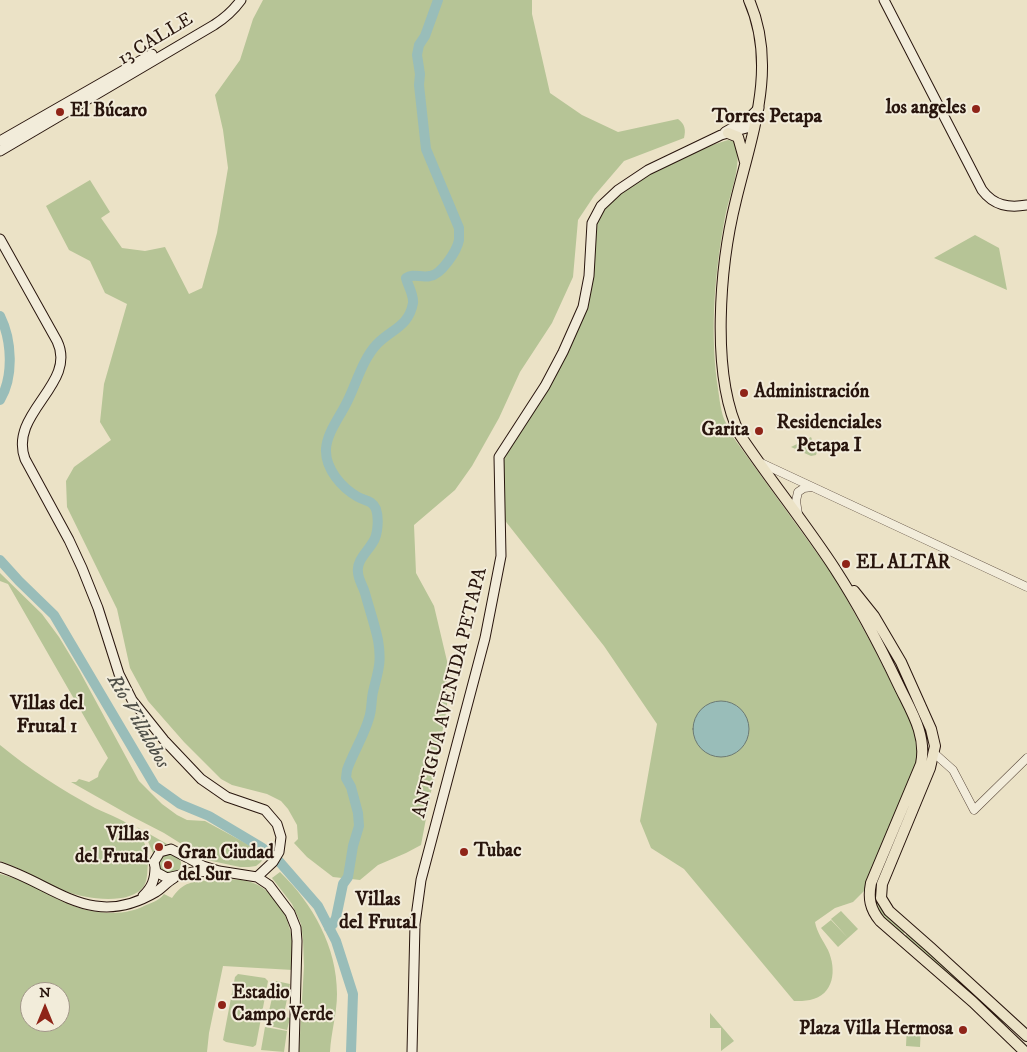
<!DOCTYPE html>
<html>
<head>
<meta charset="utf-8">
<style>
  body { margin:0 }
  #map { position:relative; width:1027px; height:1052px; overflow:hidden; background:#ebe2c6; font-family:"IM FELL DW Pica",serif }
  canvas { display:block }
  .north { position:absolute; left:20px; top:982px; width:50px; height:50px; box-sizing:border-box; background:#f2ecda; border:1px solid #a19688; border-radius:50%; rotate:0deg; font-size:14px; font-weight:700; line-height:20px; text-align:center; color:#28150d }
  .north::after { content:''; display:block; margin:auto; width:18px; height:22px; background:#8f2418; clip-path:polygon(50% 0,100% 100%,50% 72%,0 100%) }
</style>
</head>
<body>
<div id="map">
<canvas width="1027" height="1052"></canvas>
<div class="north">N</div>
</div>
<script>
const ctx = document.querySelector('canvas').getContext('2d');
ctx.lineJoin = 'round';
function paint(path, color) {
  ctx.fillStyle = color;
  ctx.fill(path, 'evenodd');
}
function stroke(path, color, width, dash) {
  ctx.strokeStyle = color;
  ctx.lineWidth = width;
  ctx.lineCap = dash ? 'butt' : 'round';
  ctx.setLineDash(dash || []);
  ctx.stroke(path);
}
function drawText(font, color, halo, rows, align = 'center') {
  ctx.font = font + ' "IM FELL DW Pica",serif';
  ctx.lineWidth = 4;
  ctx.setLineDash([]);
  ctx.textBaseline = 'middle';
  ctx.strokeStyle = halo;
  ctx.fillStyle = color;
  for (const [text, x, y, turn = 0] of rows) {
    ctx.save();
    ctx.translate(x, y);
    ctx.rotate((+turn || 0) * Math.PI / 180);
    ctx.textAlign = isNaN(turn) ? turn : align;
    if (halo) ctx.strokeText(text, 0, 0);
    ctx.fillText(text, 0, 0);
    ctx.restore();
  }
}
paint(new Path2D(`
  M263,0h269v14l18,79 32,22 36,17 60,-13c7,5 8,11 6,19l-60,23 -30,35 -16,24 -5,57 -21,46 -32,49 -21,46 -27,48 -17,24 -41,35 2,48 18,33 13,55v46l-26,138 -15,8 -28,12 -18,15 -27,-3 -26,-20 -13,-14 4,-4 -1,-14 -9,-16 -7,-8 -14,-7 -35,-9 -11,-6 -37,-37 -36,-41 -18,-33 -13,-59 -50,-102 -1,-26 8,-14 37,-27 -11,-18 4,-38 23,-80 -22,-11 -15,-32 -21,-11 -23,-44 44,-26 20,32 -9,6 21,30 23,3 20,-4 24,47 13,-6 15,-55 11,-65 -5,-38 -8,-35 25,-35 13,-41z
  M728,140l8,2c6,25 -6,51 -11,75 -10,55 -15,109 -8,165 2,12 3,26 7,37 3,6 6,12 9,18l102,141 36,65 45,88 2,30 -51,127 -14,14 -18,6 -20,14c2,11 8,18 13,28 9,20 6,45 -18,50 -5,1 -11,1 -16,1l-110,-132 -33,-21 -11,-27 17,-97 -53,-78 -105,-133 3,-61 20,-32 61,-113 7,-69 11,-32 50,-34 55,-25z
  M975,235l24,13 8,42 -73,-32z
  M811,437l6,15 -1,3 -5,1 -20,-9z
  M0,573l42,41 17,23 20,33 60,111 23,23 15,11 10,5 18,1 55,30 4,6 -3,5 -5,4 -7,1h-9l-33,-7 -43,-27 -33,-17 -60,-34h5l3,-3 10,3 9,-5 1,-5 9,-14 -100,-174 -8,-3z
  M0,745c29,24 62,45 95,63 14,7 32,12 43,24 7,8 10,20 10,31 -1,7 0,16 -4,23 -13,20 -60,13 -79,5 -22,-9 -42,-22 -65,-30z
  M137,827l30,17 -14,9 -7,-16z
  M157 864a12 12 0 1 1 24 0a12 12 0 1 1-24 0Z
  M885,855l6,2 -12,30 26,42 -2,6 -23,-20 -9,-19z
  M280,872c33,32 57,75 57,122 0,19 -6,39 -7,58h-31l5,-86 -1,-27 -2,-15 -9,-20 -20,-26z
  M0,874c40,9 62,37 108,39 12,0 23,-1 34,-6 8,-4 17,-6 22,-13l8,4c11,-16 21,-17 40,-18 14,-1 33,-2 46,5 31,18 37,53 35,85l-70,-4 -14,67 -2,19h-207zM30,992h30v30h-30z
  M841,911l17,18 -10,9 -17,-19z
  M831,920l17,18 -10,9 -17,-19z
  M908,930l98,89 -5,5 -96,-87z
  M238,974l27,4 3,3 -12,64 -3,2 -27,-5 -3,-2 12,-63z
  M276,981l14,3 -6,30 -15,-3z
  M269,1013l21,5 -3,12 -21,-5z
  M710,1013l24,28 -13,10v-23h-11z
  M907,1025l14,1 -1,21 -14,-1z
  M265,1027l22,4 -3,21 -23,-2z`), '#b6c496');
const water = new Path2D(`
  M693 729a28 28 0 1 1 56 0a28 28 0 1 1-56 0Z`);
paint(water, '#99bdb9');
stroke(water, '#6c7a74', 1);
stroke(new Path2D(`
  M0,316c12,24 14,61 0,84
  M0,560l19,21 35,34 101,171 25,18 29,12 52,31 16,12 41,47 18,35 17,53 -2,58
  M329,928l4,-4 3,-6 7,-34 5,-7 5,-31 6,-20 -1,-13 -7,-26 -5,-9 1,-8c6,-17 17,-34 22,-52 3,-8 2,-17 4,-26 5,-21 9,-29 5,-52 -3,-15 -9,-32 -13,-47 -2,-7 -7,-14 -7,-21 -2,-11 10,-21 15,-30 5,-7 6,-24 3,-33 -4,-9 -11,-8 -18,-12 -16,-9 -33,-28 -32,-48 1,-16 13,-31 20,-45 10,-19 16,-44 31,-60 15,-15 32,-18 36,-41 1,-8 -5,-17 -7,-25 7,-5 15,0 24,-2 11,-1 27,-25 29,-36 0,-4 0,-9 0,-12l-33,-79 -7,-64 1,-11 -3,-19 2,-10 6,-9 13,-36`), '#99bdb9', 10);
const tertiary = new Path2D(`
  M759,462l268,125
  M798,514l-2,-13 2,-9 6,-4 8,-1
  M934,753l19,17 21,40 53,-52`);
const secondary = new Path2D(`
  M884,0l98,190c12,16 27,18 45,15
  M725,132l23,-13 11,-11
  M0,141l152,-87
  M0,151l214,-126c11,-7 19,-14 27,-25
  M0,239l57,102c21,43 -49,72 -32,118l44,81 13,28 16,40 21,66 13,26 32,40 37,39 26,18 38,13 12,14 4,13 -2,15 -6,10 -16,15
  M0,867c57,19 92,63 156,25 6,-4 11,-10 18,-14
  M219,871l-26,1 -26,6 -11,-6 -2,-10 6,-10 11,-3 32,17 16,5 38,6 12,8 21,28 6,15 1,13 -3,111
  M143,896c9,-9 12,-16 12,-29
  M412,1052l3,-128 6,-44 64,-242 16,-82 -2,-99 46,-71 18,-34 20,-45 6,-31 3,-53 9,-17 17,-16 30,-20 73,-35 33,-9`);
const primary = new Path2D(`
  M749,0c29,66 3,134 -13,200 -16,64 -26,175 4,235 30,45 65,88 95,134 24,37 45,77 64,117 12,25 28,49 22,78l-50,119c-3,15 -1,26 9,38l93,81 52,50
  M728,133l10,4 7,25
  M854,591l20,25 27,46 30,67 4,17 -5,22 -48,116 -1,14 8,13 42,37 96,88`);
stroke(tertiary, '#59483b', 9);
stroke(secondary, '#28150d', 11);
stroke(primary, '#28150d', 12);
stroke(tertiary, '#f2ecda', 8);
stroke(secondary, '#f2ecda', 9);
stroke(primary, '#ebe2c6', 10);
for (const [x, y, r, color] of [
  [976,109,5,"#8f2418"],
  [60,112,5,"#8f2418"],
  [744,393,5,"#8f2418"],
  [759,431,5,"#8f2418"],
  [846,564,5,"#8f2418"],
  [159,847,5,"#8f2418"],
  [464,852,5,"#8f2418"],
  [168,865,5,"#8f2418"],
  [222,1005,5,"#8f2418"],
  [963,1030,5,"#8f2418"]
]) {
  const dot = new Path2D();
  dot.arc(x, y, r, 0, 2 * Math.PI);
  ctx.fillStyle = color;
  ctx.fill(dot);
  stroke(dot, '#f2ecda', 2);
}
drawText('19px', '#28150d', '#f2ecda', [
  ["13 CALLE",156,40,-31],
  ["ANTIGUA AVENIDA PETAPA",451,693,-76]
]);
drawText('bold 19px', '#28150d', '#f2ecda', [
  ["los angeles",966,109,"right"],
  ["El Búcaro",70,112],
  ["Administración",754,393],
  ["Garita",749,431,"right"],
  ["EL ALTAR",856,564],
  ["Villas",149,836,"right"],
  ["del Frutal",149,858,"right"],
  ["Tubac",474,852],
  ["Gran Ciudad",178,854],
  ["del Sur",178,876],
  ["Estadio",232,994],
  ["Campo Verde",232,1016],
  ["Plaza Villa Hermosa",953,1030,"right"]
], 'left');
drawText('bold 20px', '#28150d', '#f2ecda', [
  ["Torres Petapa",767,118],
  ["Residenciales",829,424],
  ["Petapa I",829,447],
  ["Villas del",47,705],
  ["Frutal 1",47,728],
  ["Villas",378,901],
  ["del Frutal",378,924]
]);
drawText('italic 20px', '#505049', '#f2ecda', [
  ["Río Villalobos",137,722,60]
]);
</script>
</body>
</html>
